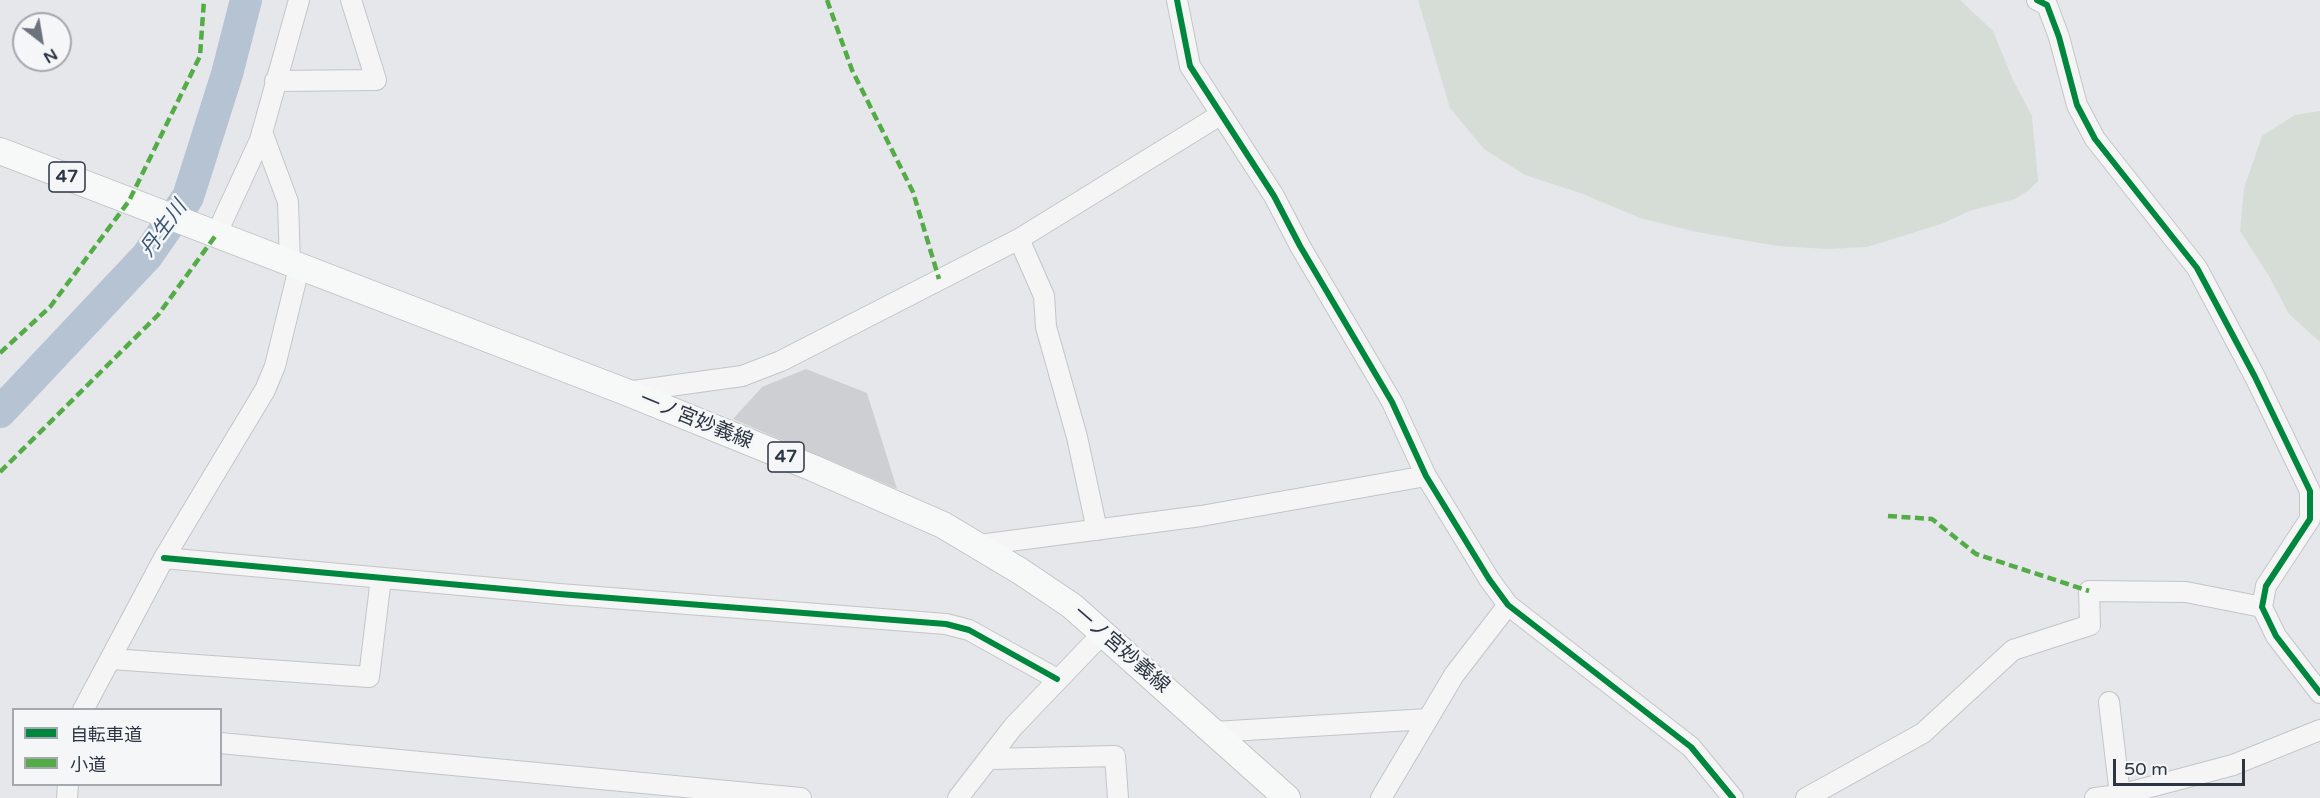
<!DOCTYPE html>
<html>
<head>
<meta charset="utf-8">
<style>
  body { margin:0 }
  #map { position:relative; width:2320px; height:798px; overflow:hidden; background:#e5e7ea; font-family:"Varela Round","Noto Sans JP",sans-serif }
  canvas { display:block }
  .legend { position:absolute; left:12px; top:708px; width:210px; height:78px; box-sizing:border-box; background:#f4f6f8; border:2px solid #a4a9af; margin:0; padding:8px 10px; list-style:none; font-size:18px; color:#2d3542 }
  .legend li { display:flex; align-items:center; gap:12px; height:30px }
  .legend b { width:30px; border:2px solid #a4a9af }
  .north { position:absolute; left:12px; top:12px; width:60px; height:60px; box-sizing:border-box; background:#f4f6f8; border:2px solid #a4a9af; border-radius:50%; rotate:149deg; font-size:16px; font-weight:700; line-height:24px; text-align:center; color:#2d3542 }
  .north::after { content:''; display:block; margin:auto; width:21px; height:27px; background:#6d737d; clip-path:polygon(50% 0,100% 100%,50% 72%,0 100%) }
  .scale { position:absolute; left:2113px; top:759px; width:132px; height:27px; box-sizing:border-box; border:3px solid #2d3542; border-top:0; padding-left:8px; font-size:18px; line-height:21px; white-space:nowrap; color:#2d3542; -webkit-text-stroke:4px #f4f6f8; paint-order:stroke }
</style>
</head>
<body>
<div id="map">
<canvas width="2320" height="798"></canvas>
<ul class="legend">
<li><b style="height:8px;background:#00873e"></b>自転車道</li>
<li><b style="height:8px;background:#54ac46"></b>小道</li>
</ul>
<div class="north">N</div>
<div class="scale">50 m</div>
</div>
<script>
const ctx = document.querySelector('canvas').getContext('2d');
ctx.lineJoin = 'round';
function paint(path, color) {
  ctx.fillStyle = color;
  ctx.fill(path, 'evenodd');
}
function stroke(path, color, width, dash) {
  ctx.strokeStyle = color;
  ctx.lineWidth = width;
  ctx.lineCap = dash ? 'butt' : 'round';
  ctx.setLineDash(dash || []);
  ctx.stroke(path);
}
function drawText(font, color, halo, rows, align = 'center') {
  ctx.font = font + ' "Varela Round","Noto Sans JP",sans-serif';
  ctx.lineWidth = 5;
  ctx.setLineDash([]);
  ctx.textBaseline = 'middle';
  ctx.strokeStyle = halo;
  ctx.fillStyle = color;
  for (const [text, x, y, turn = 0] of rows) {
    ctx.save();
    ctx.translate(x, y);
    ctx.rotate((+turn || 0) * Math.PI / 180);
    ctx.textAlign = isNaN(turn) ? turn : align;
    if (halo) ctx.strokeText(text, 0, 0);
    ctx.fillText(text, 0, 0);
    ctx.restore();
  }
}
paint(new Path2D(`
  M1418,0h542l33,31 20,49 19,36 6,65 -9,9 -14,9 -46,12 -25,12 -77,24 -40,2 -50,-3 -80,-14 -57,-14 -57,-24 -58,-19 -41,-26 -34,-41z
  M2320,111v231l-31,-28 -20,-38 -29,-45 4,-43 18,-52 33,-21z`), '#d6ddd6');
stroke(new Path2D(`
  M0,412l147,-156 41,-59 39,-123 19,-74`), '#b6c3d2', 32);
paint(new Path2D(`
  M806,369l61,24 30,96 -164,-70 29,-32z`), '#cecfd2');
const minor = new Path2D(`
  M1177,0l13,66 84,130 26,50 92,156 34,74 63,103 19,26 183,142 42,51
  M2037,0l10,5 12,32 18,68 18,34 102,129 58,109 55,114v28l-44,67 -4,21 14,29 44,57
  M275,81l101,-1 -25,-80
  M262,132l26,70 2,62
  M216,235l44,-95 39,-140
  M1019,239l25,57 2,31 31,110 20,93
  M626,392l116,-16 39,-15 238,-122 201,-124
  M979,545l222,-29 225,-40
  M164,558l395,36 387,30 23,6 88,49
  M111,659l258,18 12,-99
  M2109,702l11,93 113,-30 87,-35
  M83,710l81,-152 101,-168 10,-24 24,-98
  M1214,732l214,-13
  M220,743l581,55
  M990,759l125,-3 3,42
  M67,798l1,-14
  M958,798l55,-71 89,-93
  M1381,798l73,-123 54,-70
  M1806,798l117,-65 90,-83 77,-25 -1,-34 97,1 76,15
  M2095,798l25,-3`);
const major = new Path2D(`
  M0,151l626,241 187,76 130,57 77,46 52,35 215,192`);
stroke(minor, '#c3c5c8', 22);
stroke(major, '#c2c4c7', 28);
stroke(minor, '#f5f5f6', 20);
stroke(major, '#f7f8f8', 26);
stroke(new Path2D(`
  M827,0l25,70 61,122 26,87
  M0,353l50,-46 79,-106 71,-145 4,-56
  M0,472l158,-157 58,-80
  M1888,516l44,3 44,35 113,37`), '#54ac46', 4.5, [9, 4.5]);
stroke(new Path2D(`
  M1177,0l13,66 84,130 26,50 92,156 34,74 63,103 19,26 183,142 42,51
  M2037,0l10,5 12,32 18,68 18,34 102,129 58,109 55,114v28l-44,67 -4,21 14,29 44,57
  M164,558l395,36 387,30 23,6 88,49`), '#00873e', 6);
for (const [x, y, w] of [
  [67,177,36],
  [786,457,36]
]) {
  const box = new Path2D();
  box.roundRect(x - w / 2, y - 15, w, 30, 4.5);
  ctx.fillStyle = '#f4f6f8';
  ctx.fill(box);
  stroke(box, '#2d3542', 1.5);
}
drawText('bold 18px', '#2d3542', null, [
  ["47",67,177],
  ["47",786,457]
]);
drawText('20px', '#2d3542', '#f4f6f8', [
  ["一ノ宮妙義線",696,421,22],
  ["一ノ宮妙義線",1121,650,41]
]);
drawText('italic 21px', '#3a5473', '#f4f6f8', [
  ["丹生川",164,229,-54]
]);
</script>
</body>
</html>
